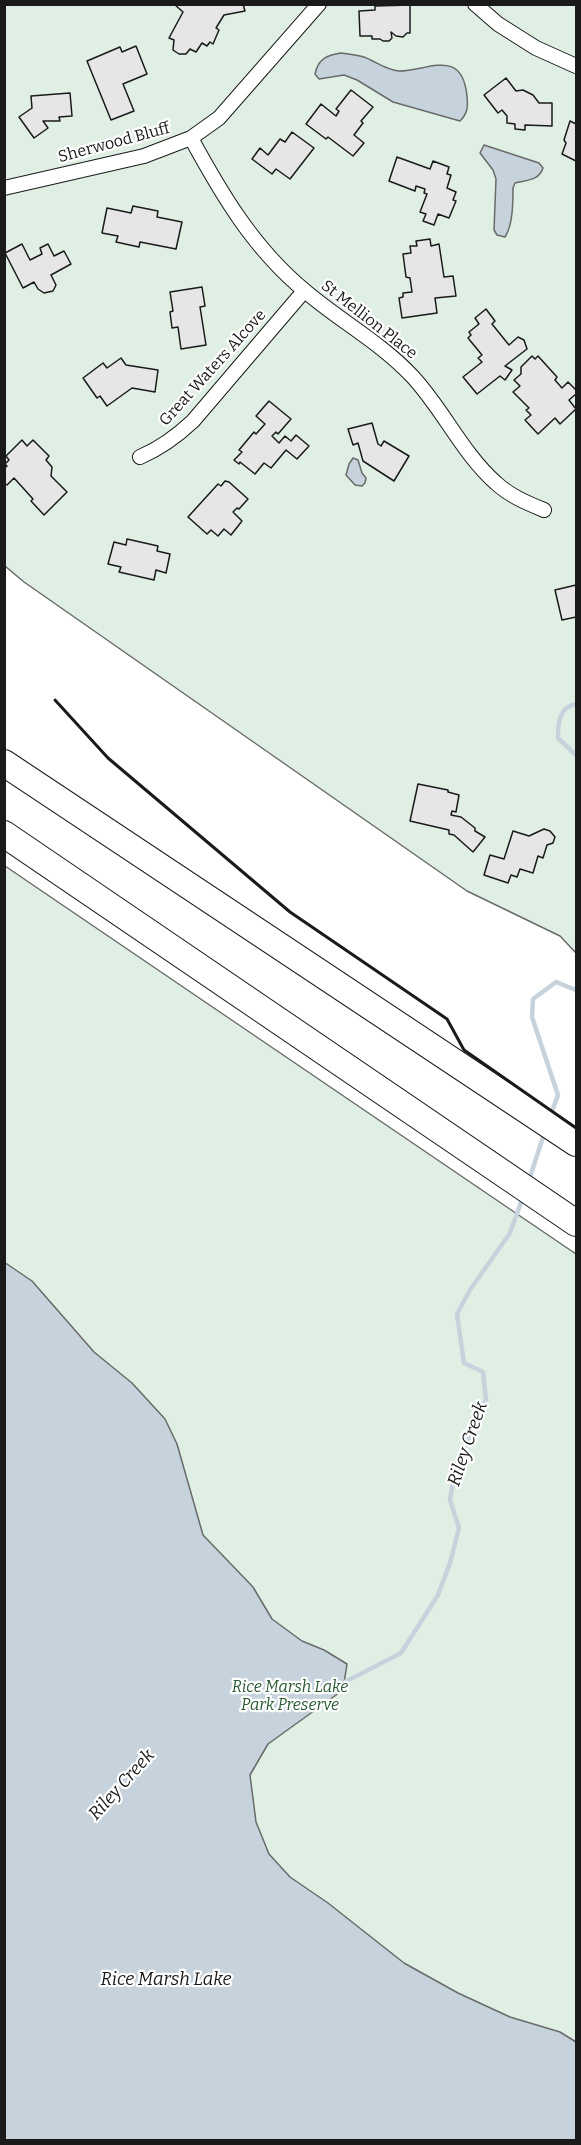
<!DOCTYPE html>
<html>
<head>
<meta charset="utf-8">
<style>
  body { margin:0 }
  #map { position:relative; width:581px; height:2145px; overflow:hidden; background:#fff; font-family:Bitter,serif }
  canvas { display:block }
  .frame { position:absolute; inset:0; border:6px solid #1a1a1a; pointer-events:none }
</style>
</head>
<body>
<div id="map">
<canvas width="581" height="2145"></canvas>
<div class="frame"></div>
</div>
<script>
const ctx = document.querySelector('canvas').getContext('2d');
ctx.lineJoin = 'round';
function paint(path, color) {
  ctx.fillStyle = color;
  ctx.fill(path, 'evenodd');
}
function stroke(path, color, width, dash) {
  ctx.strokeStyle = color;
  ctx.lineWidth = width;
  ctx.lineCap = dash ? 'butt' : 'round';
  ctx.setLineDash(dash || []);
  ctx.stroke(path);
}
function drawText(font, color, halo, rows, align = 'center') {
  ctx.font = font + ' Bitter,serif';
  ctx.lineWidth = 4.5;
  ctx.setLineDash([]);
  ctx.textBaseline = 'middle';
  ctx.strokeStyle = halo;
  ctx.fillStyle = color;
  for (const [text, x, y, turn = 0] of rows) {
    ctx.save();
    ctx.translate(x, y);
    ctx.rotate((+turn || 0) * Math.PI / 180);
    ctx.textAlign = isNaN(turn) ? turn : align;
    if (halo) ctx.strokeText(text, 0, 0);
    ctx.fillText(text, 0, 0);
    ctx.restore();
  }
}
const green = new Path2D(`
  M4,5h572v948l-16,-17 -93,-45 -443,-309 -19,-16z
  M5,866l571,388v886h-571z`);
paint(green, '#e0efe3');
stroke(green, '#6a6a6a', 1.5);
const water = new Path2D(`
  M341,53c8,1 16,2 23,4 11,4 22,13 35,14 29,0 63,-24 68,25 1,10 1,17 -7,25l-67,-19 -36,-22 -13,-5 -25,4 -4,-5c3,-15 12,-19 26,-21z
  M484,145l55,18 4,5c-4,13 -17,12 -28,15l-2,5c0,14 0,37 -8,49l-8,-2 -3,-5 2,-51 -3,-9 -13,-17z
  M353,458l5,2 4,13 4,5 -1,5 -3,3 -7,-1 -9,-10 3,-11z
  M4,1262l28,19 62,71 38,31 33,36 12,25 26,91 50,52 19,32 30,22 22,9 23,14 -4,26 -75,54 -18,31 6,47 13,32 21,23 38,26 76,60 54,30 52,24 50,15 16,10v98h-571z`);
paint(water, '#c6d2dc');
stroke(water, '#6a6a6a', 1.5);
stroke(new Path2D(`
  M576,704c-17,3 -18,19 -18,34l18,17
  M550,1117l8,-22 -26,-78 1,-18 23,-17 20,8
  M529,1180l16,-49
  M339,1685l62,-32 37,-58 12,-32 9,-35 -9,-28 6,-34 30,-66 -3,-28 -19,-9 -7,-49 13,-24 40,-57 13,-36`), '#c6d2dc', 4.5);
const building = new Path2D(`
  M174,4h69l2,7 -21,4 -8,13 3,2 -6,14 -3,-2 -3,4 -5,-3 -6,9 -6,-3 -4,5h-7l-6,-4 1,-10 -5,-2 14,-26z
  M410,5v28h-3l-4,4 -7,-1 -5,-4 1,6 -3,3h-6l-3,-2h-8v-3h-12l-1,-25 16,-1v-4z
  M136,46l11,28 -24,10 11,27 -23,9 -24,-59 33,-14 2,5z
  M506,78l10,13 7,-1 10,5 6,8h13v23l-27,-1v5l-10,-1v-5l-8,-1v-7l-5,-6 -4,3 -14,-18z
  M351,90l22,17 -12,14 2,2 -9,12 10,8 -11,13 -25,-19 -2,2 -20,-15 15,-20 15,12 3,-5 -3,-2z
  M70,93l2,23 -13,1 1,4h-17l5,7 -14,10 -15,-21 13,-9 -1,-12z
  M570,121l6,3v37l-14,-7 4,-11 -2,-3z
  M292,132l22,16 -24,31 -14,-10 -4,5 -20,-15 8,-11 8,7 12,-16 5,3z
  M397,157l33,12 3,-8 16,6 -2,7 4,1 -4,13 9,4 -3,8 3,1 -7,17 -11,-4 -4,11 -11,-4 3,-7 -6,-2 7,-18 -3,-1 1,-4 -9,-3 -1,5 -26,-10z
  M133,206l25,5 -1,6 25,5 -6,27 -36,-7 -1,5 -23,-5 2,-6 -16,-3 5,-25 24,5z
  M430,239l1,7 8,-2 5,33 9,-1 3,20 -21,2 2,15 -35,5 -3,-20 4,-1v-4l9,-1 -2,-14 -4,-1 -3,-23 8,-1 -1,-7h7l-1,-5z
  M22,244l8,16 12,-6 -2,-6 8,-4 6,12 10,-5 7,13 -20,11 5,10 -3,6 -9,2 -6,-4 -4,-7 -11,6 -18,-35z
  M202,287l3,19 -5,1 6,38 -25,4 -3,-22 -6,1 -2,-16 3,-1 -3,-19z
  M486,309l9,12 -3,3 17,21 9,-8 6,3 3,9 -22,17 7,4 -7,10 -5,-4 -23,18 -14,-17 19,-15 -4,-4 4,-3 -14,-17 3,-3 -2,-3 10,-8 -4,-6z
  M532,356l3,3 3,-3 19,21 -2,3 7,8 6,-6 8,8v4l-7,6 7,9 -16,15 -5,-6 -17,16 -13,-14 6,-5 -5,-5 3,-2 -16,-16 7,-6 -6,-6 7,-6v-7z
  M121,358l5,7 32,5 -3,22 -23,-4 -25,18 -7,-10 -3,2 -14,-20 20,-15 4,5z
  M269,401l22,18 -13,15 -2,-2 -4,4 7,7 6,-7 6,5 5,-6 13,11 -12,13 -11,-9 -15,18 -7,-5 -9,11 -15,-12 -1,2 -5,-4 8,-8 -3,-2 15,-18 2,2 9,-10 -9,-8z
  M372,423l6,21 3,2 3,-5 25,15 -15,25 -31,-20 -5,-18 -5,2 -5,-16z
  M22,440l5,6 6,-6 16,16 -3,4 6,7 -1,9 16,16 -23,23 -13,-14 2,-2 -19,-21 -7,7 -3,-2v-14l3,-3 -2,-2 4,-4 -3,-4z
  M225,481l4,1 19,17 -9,10 -2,-1 -4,4 9,9 -11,14 -7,-6 -6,7 -7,-6 -4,4 -19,-17 30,-33 3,2z
  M127,539l31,7 -1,5 13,3 -4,19 -10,-3 -2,10 -35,-8 2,-5 -13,-3 6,-22 12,3z
  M576,585v32l-14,3 -7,-30z
  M418,784l30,6v2l11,3 -3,17 -4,-1 -1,4 10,2 14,11v3l10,6 -12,15 -19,-17 -5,-1v-4l-39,-9z
  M544,829l6,2 5,6 -2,6 -6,2 -4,13 -5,-2 -5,17 -13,-4 -3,8 -6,-2 -3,8 -24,-8 6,-20 14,4 9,-28 16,5z`);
paint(building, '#e6e6e6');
stroke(building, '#1a1a1a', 1.5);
const street = new Path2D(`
  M475,4l23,20 38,24 40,18
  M191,138c31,57 63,111 114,153 35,30 75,51 107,85 31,33 50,77 84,107 14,13 31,20 48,27
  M4,188l140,-32 47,-18 28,-20 100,-114
  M140,457c21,-9 36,-20 53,-36l111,-130`);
const highway = new Path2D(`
  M4,763l572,380
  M4,834l572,389`);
stroke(street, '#1a1a1a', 16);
stroke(highway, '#1a1a1a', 28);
stroke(street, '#fff', 14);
stroke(highway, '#fff', 26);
stroke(new Path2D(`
  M55,700l53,58 182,154 157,107 17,31 112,78`), '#1a1a1a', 3);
drawText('16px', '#1a1a1a', '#fff', [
  ["Sherwood Bluff",114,143,-15],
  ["St Mellion Place",369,320,38],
  ["Great Waters Alcove",213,368,-48]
]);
drawText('italic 16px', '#2b5a34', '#fff', [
  ["Rice Marsh Lake",290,1688],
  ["Park Preserve",290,1706]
]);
drawText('italic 18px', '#1a1a1a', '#fff', [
  ["Riley Creek",468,1444,-71],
  ["Riley Creek",122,1785,-48],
  ["Rice Marsh Lake",166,1980]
]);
</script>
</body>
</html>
